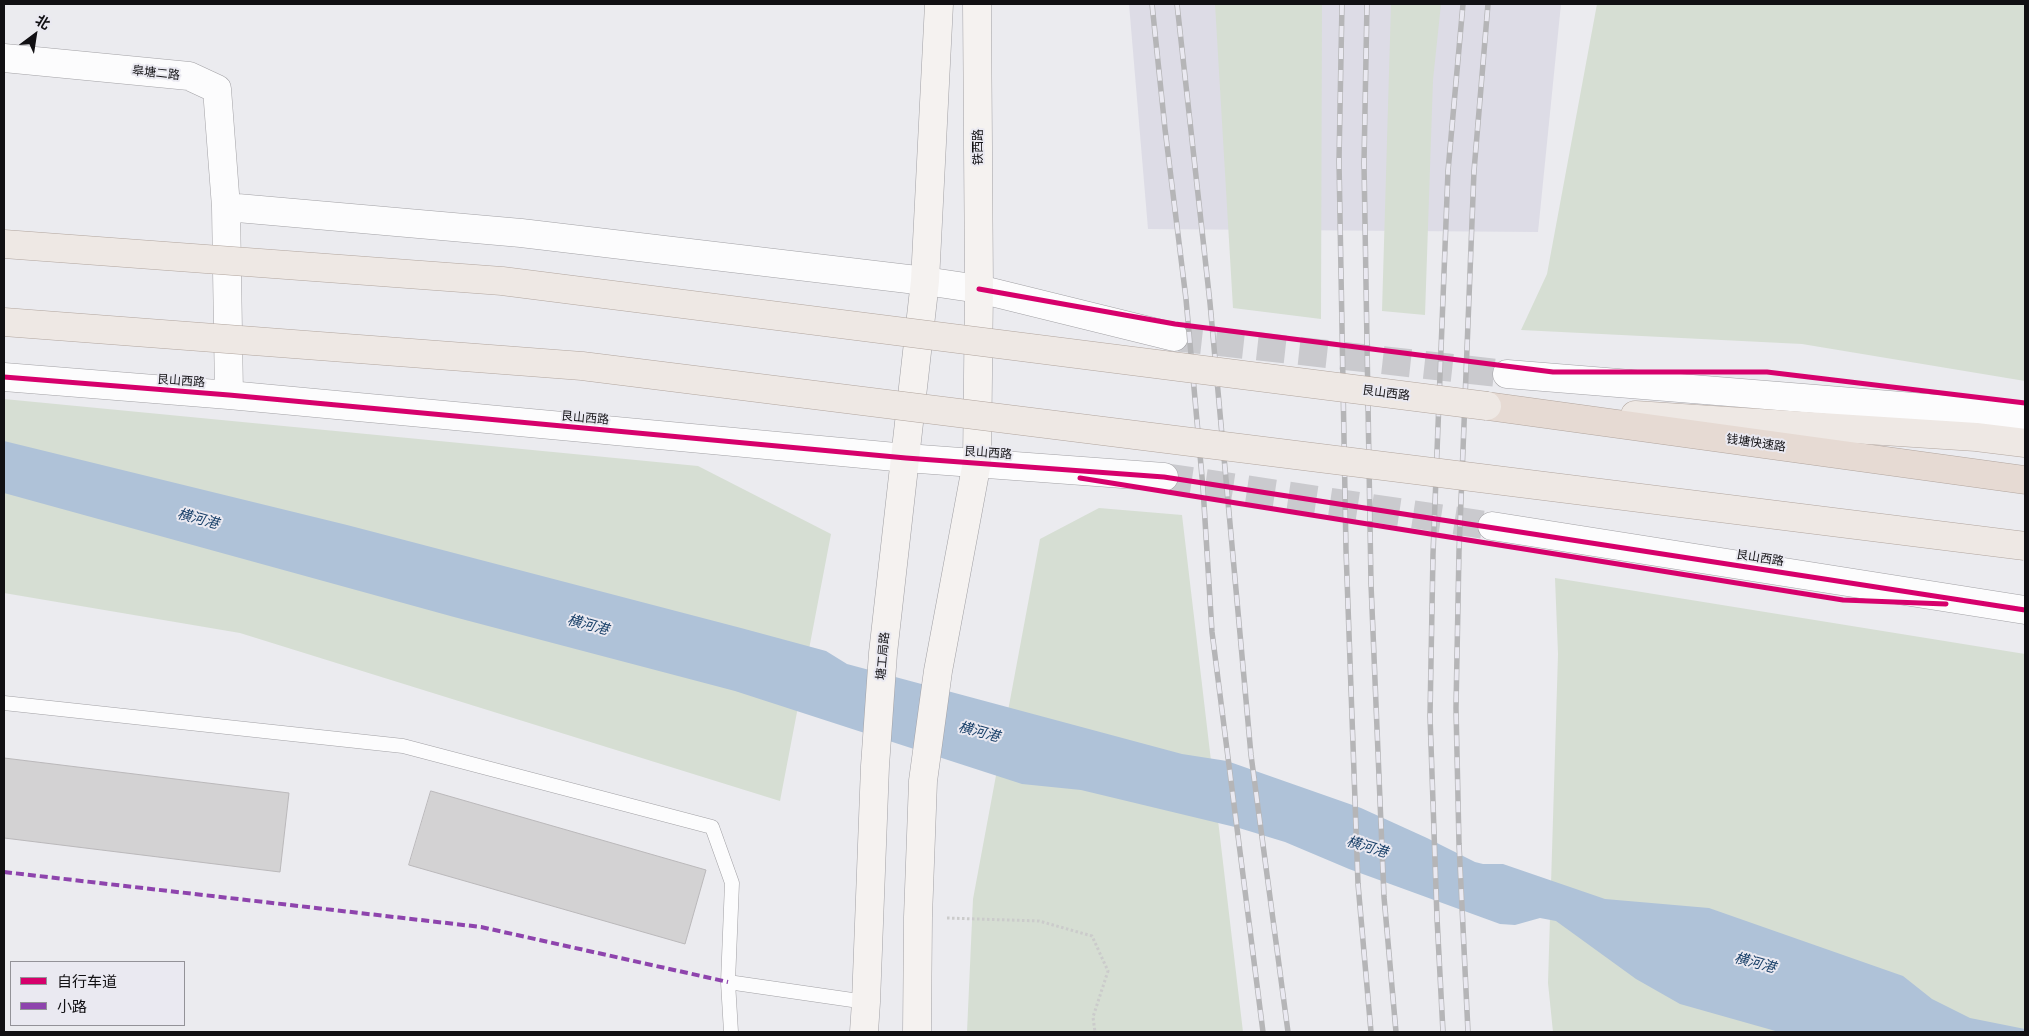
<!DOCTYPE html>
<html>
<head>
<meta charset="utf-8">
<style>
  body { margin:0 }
  #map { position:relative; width:2029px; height:1036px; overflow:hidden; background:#ebebef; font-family:"Public Sans","Noto Sans SC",sans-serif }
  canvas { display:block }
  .frame { position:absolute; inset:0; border:5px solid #111013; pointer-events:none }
  .legend { position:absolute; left:10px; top:961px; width:175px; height:65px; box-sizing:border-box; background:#eae9f1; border:1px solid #939298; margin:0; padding:6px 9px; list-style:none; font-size:15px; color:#111013 }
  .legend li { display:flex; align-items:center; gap:10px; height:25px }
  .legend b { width:25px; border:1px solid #939298 }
  .north { position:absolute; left:10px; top:10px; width:50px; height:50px; -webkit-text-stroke:4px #eae9f1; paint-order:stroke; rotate:31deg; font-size:14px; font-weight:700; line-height:20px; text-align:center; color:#111013 }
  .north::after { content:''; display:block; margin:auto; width:18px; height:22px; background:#111013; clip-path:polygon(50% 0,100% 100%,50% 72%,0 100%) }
</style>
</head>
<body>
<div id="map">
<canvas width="2029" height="1036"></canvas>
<div class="frame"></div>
<ul class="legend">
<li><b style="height:6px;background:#d6006c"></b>自行车道</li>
<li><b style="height:6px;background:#8e44ad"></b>小路</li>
</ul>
<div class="north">北</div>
</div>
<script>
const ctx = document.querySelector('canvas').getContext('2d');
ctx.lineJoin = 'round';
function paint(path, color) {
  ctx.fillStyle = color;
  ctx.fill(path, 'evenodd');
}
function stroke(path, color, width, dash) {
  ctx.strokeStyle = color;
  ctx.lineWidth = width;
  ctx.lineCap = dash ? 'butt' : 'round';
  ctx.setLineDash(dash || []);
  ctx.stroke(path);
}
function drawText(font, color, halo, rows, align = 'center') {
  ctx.font = font + ' "Public Sans","Noto Sans SC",sans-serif';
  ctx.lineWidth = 4;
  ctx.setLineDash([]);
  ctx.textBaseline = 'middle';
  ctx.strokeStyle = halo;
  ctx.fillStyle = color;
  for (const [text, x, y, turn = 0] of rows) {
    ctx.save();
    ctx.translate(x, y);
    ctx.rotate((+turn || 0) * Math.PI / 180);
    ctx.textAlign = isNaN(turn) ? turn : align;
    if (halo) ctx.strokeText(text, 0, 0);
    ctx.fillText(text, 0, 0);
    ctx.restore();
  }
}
paint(new Path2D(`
  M1129,4h432l-23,228 -390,-3z`), '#dddce6');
paint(new Path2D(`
  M1215,4h107l-1,315 -88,-11z
  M1391,4h50l-8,76 -8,235 -43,-4z
  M1597,4h428v377l-223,-37 -281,-14 26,-56z
  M4,399l694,67 133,68 -51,267 -540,-168 -236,-40z
  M1099,508l83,7 61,517h-276l6,-133 67,-360z
  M1555,578l470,76v378h-472l-5,-49 10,-329z`), '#d6ded3');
paint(new Path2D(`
  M4,441l343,84 394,103 85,23 21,13 335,90 45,7 134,47 66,30 48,24 8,2h20l102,35 104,9 194,68 29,23 38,19 55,11v3h-246l-99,-28 -44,-25 -80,-58 -16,-3 -25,7 -15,-1 -151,-55 -64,-27 -46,-14 -158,-38 -59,-6 -287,-93 -281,-74 -450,-124z`), '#afc2d8');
const building = new Path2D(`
  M4,758l285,35 -9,79 -276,-34z
  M431,791l275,79 -21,74 -276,-79z`);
paint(building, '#d3d2d3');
stroke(building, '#bab8ba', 1);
stroke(new Path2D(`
  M1174,337l333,37
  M1164,477l328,49`), '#cacace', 28, [28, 14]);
const lane = new Path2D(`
  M4,703l399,43 309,81 20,56 -4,99
  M731,1032l-3,-50 138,20`);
const street = new Path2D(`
  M4,58l185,18 28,13 9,118 3,188
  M226,207l295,26 404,48 54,8 195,48
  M1507,374l518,42
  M4,377l225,18 677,63 258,19
  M1492,526l533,84`);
const secondary = new Path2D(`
  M864,1032l2,-30 9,-236 8,-113 42,-372 14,-277
  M917,1032l1,-115 5,-136 15,-110 39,-209 2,-173 -2,-285`);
const primary = new Path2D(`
  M1635,415l341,22 49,6`);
const highway = new Path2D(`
  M1487,406l538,74`);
stroke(lane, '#a2a1a5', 15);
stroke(street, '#a2a1a5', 29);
stroke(secondary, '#a2a1a5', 29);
stroke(primary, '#b1a59e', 29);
stroke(highway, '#b1a59e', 29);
stroke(new Path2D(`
  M947,918l92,3 53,15 16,35 -15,46 2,15`), '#cbcbcb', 3, [2.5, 2.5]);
stroke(lane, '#fcfcfd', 14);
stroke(street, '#fcfcfd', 28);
stroke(secondary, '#f5f2f0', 28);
stroke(primary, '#eee8e4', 28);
stroke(highway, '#e6dad3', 28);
const rail = new Path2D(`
  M1152,4l13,125 21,170 17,189 9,144 51,400
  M1177,4l33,299 41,452 37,277
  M1342,4l-3,157 7,389 12,334 13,148
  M1367,4l-3,159 7,421 13,313 12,135
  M1443,1032l-6,-114 -7,-202 3,-162 15,-383 15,-167
  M1468,1032l-9,-188 -3,-136 3,-157 15,-380 14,-167`);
stroke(rail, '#b5b5b7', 5.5);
stroke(rail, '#eae9f1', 4, [11]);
const primaryBridge = new Path2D(`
  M4,244l498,37 985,125
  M4,322l578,44 1443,180`);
stroke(primaryBridge, '#b1a59e', 29, []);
stroke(primaryBridge, '#eee8e4', 28);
stroke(new Path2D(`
  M4,872l477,55 247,55`), '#8e44ad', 4, [8, 4]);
stroke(new Path2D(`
  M979,289l196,35 378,48h214l258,31
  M4,377l225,18 677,63 258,19 861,133
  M1080,478l763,122 103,4`), '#d6006c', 5);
drawText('12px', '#111013', '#eae9f1', [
  ["皋塘二路",156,73,6],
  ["铁西路",978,147,-90],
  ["艮山西路",181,381,4],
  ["艮山西路",1386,393,7],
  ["艮山西路",585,418,5],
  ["钱塘快速路",1756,443,8],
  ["艮山西路",988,453,4],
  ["艮山西路",1760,558,9],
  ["塘工局路",883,656,-85]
]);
drawText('italic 14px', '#183f68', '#eae9f1', [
  ["横河港",198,519,15],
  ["横河港",588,625,15],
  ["横河港",979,732,15],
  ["横河港",1367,847,17],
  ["横河港",1755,963,15]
]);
</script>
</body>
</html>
